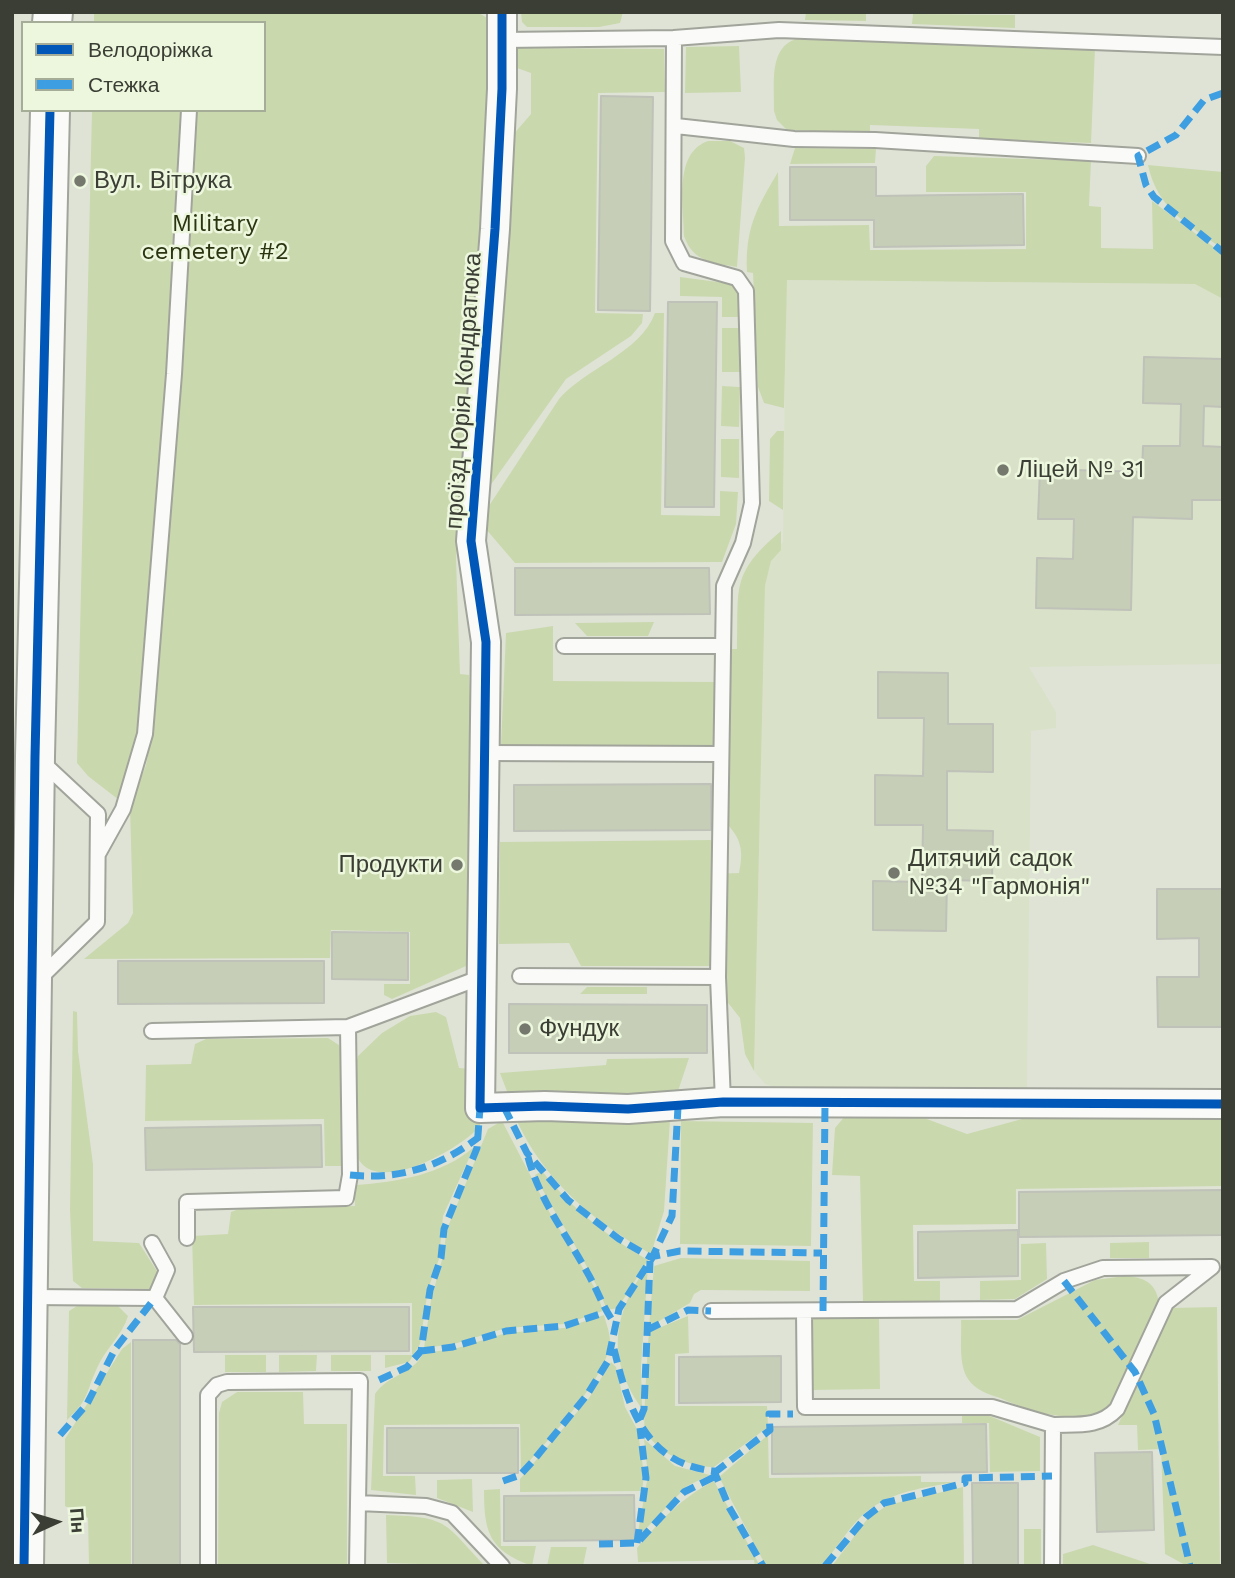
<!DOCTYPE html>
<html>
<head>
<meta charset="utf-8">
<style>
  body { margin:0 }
  #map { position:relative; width:1235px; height:1578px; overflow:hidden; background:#dfe3d6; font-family:"Work Sans",sans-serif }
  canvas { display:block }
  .frame { position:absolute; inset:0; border:14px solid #3a3e34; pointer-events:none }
  .legend { position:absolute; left:21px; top:21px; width:245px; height:91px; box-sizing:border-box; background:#edf7dd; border:2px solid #a5ad99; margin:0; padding:9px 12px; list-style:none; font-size:21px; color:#3a3e34 }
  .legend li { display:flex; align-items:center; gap:14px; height:35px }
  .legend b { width:35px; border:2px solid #a5ad99 }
  .north { position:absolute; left:21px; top:1487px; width:70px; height:70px; -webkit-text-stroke:5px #edf7dd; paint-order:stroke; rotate:86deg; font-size:19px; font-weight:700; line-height:28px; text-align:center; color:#3a3e34 }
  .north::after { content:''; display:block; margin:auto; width:24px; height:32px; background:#3a3e34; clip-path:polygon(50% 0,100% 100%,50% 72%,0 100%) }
</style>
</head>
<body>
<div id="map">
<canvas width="1235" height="1578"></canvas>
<div class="frame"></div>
<ul class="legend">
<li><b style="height:9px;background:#0057b8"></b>Велодоріжка</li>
<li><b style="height:9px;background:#3e9ee2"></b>Стежка</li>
</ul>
<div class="north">Пн</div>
</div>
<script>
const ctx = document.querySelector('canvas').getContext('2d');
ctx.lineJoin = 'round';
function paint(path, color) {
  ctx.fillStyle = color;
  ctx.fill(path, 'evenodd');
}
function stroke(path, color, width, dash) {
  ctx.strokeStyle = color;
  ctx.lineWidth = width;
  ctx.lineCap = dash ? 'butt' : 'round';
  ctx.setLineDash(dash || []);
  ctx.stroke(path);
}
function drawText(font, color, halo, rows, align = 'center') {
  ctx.font = font + ' "Work Sans",sans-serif';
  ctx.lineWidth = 5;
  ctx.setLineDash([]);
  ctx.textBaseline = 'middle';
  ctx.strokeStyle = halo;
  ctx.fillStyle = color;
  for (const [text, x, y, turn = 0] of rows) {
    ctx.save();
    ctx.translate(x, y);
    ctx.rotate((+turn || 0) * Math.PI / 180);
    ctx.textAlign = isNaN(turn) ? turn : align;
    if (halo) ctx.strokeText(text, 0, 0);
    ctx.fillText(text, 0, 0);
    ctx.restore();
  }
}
paint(new Path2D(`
  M786,280l409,4 28,15v365l-194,3 27,45v16l-25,3 -4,359 -250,-2 -12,-4 -11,-13 11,-485 6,-25 12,-19z`), '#d9e1c9');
paint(new Path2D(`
  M94,12h383l17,10 -38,537 4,115 9,1 3,69 -6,222 -74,33 -8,-4v-11h26v-52l-79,-2 -1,28 -246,1 44,-36 5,-10 -3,-105 16,-43 6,-30 -33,65 -31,-24 -11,-13 15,-653h172v-87h-170z
  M521,12h102l-3,11 -21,4h-72l-5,-5z
  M806,12h60v9l-61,-1z
  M913,14l102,1v13l-103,-4z
  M800,38l295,11 -4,94 -112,-4v-10l-109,-4v8l-83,-3 -10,-10 -3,-9c1,-26 -7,-66 26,-73z
  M739,46l2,46 -56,1 1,-46z
  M515,48l149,1 1,43 -67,1 -3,220 48,1 -1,9 -11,13 -65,43 -81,114 27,-357 19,-22v-41l-14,-5z
  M708,141h22l14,7 1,10 -8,109c-24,-4 -44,-5 -53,-31 0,-30 -11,-83 24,-95z
  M795,148l81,1 -1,14 -85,1z
  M934,156l157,5 -2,45 12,1v41l52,1 -1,-48 71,53v45l-28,-15 -408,-4 -3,128 -20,-5 -6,-16 -5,-114 -6,-1c-2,-43 9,-63 31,-100l1,54 90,-1 1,25 156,-1v-57h-100v-26z
  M1148,165l75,7v77c-35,-24 -66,-41 -75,-84z
  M680,277l53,7 6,11v22h-17v-20l-42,-1z
  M655,313h9l-3,202 59,1v-25l18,1 -2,32 -14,38 -207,1 -36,-42 80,-122c27,-31 81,-46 96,-86z
  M722,328h17l1,44h-18z
  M722,386l18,1 -1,40 -18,-1z
  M777,431h7l-1,79 -14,-9 1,-62z
  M721,439h18v39l-18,-1z
  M781,531v19l-10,11 -6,25 -11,485 -9,-17 -5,-36 -15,-19 -2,-33h-142l-12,-23 -70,1 1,-102 211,-2v34l28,-1c5,-23 2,-35 -14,-51l4,-173h8c2,-62 -7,-75 44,-118z
  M654,622l-6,14h-61l-12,-13z
  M553,626v55l163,1 -1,64 -214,-1 5,-112z
  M587,987h60v7h-67z
  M73,1011l4,1 1,39 15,113v77l46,2 21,33 -5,13 -73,-1 -9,-7 -3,-71z
  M436,1012l10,5 13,51 20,2 1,56c-20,24 -113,76 -125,24l-1,-80 4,-14 24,-23 28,-17z
  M328,1038l11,7 3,12 2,109h-19l-1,-47 -179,2 1,-56 45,-1 4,-20 11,-5z
  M689,1058l-13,39 -165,5 -11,-29 106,-8 1,-6z
  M908,1112l59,22 66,-18 190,-1v71l-207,3v35l-103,1 1,56h26v20l-77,1 -3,-126 -28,-1 3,-47 10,-12z
  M516,1119l154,1 -6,91 -13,43c-58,-33 -107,-73 -135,-135z
  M502,1121l49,94 45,75 7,21 -38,13 -59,4 -52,16 -30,4 7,-48 12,-44 4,-27 41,-100z
  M681,1121l132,2 -2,123 -131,-2z
  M474,1147l-31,69 -4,43 -11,30 -8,55 -11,18 -24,6v-13h27v-52l-218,2 -2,-69 36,-2 3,-22 8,-3 116,-3v-21c42,-3 87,-10 119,-38z
  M542,1171c30,38 65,65 106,89l-30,48 -11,2c-18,-48 -49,-89 -72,-135z
  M1149,1242v16h-39v-15z
  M1046,1243l1,36 -32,20 -35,1v-19l41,-1v-36z
  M681,1258l129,3v30l-109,-1 -7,4 -4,9 -41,24 5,-61z
  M648,1265l-7,102 1,42c-37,-52 -29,-95 6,-144z
  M1125,1276c19,1 32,7 34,28l-50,103c-33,20 -77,5 -109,-9 -12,-4 -25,-8 -32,-19 -10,-16 -6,-40 -7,-59h56l78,-40z
  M117,1305l11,11c-6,20 -23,33 -31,52 -12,26 -7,30 -30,52l2,-109 8,-5z
  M1217,1307l3,259h-33l-22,-12 -4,-105 -23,1 -1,-25h-19l53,-117z
  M604,1315c2,8 6,18 6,26 -1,36 -65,102 -89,130l-1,-47 -136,1 -1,51h32l1,19 -45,-5 4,-96c12,-19 39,-20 48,-41l31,-4 52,-16 58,-5z
  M688,1316l1,37 -14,1v52h92l1,21 -54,40c-23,1 -59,-15 -69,-37 -2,-6 3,-86 4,-98z
  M812,1318h67l1,71 -67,1z
  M131,1342v224h-42l-1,-48 -23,-12v-67l57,-90z
  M225,1355h41v17h-41z
  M279,1355h38l-1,16 -37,1z
  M331,1355h40v16h-40z
  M611,1362l5,5 9,40 13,24 6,44 -2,16 -122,1v-13l69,-81z
  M237,1392h66l1,32h43v140l-129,2 1,-153 3,-11z
  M962,1410l18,2 60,25v34l-50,1 -1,-49h-27z
  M768,1435l1,43 152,-2v6h34c-37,7 -73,10 -100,41 -12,13 -21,30 -35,43h-54l-47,-89z
  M644,1439l31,27 35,9 -23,11 -50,52 11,-63z
  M472,1479l1,33 -36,-14v-18z
  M714,1481l46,85h-5l-1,-6 -116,2 -1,-14c24,-28 44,-50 77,-67z
  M963,1487l1,79h-132l36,-48 20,-13z
  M500,1489l1,57h35l-4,20c-43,-16 -48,-33 -48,-76z
  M386,1515c64,2 58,8 99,51l-98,-3z
  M1024,1529h17v37h-17z
  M1093,1545l63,21h-93v-12z
  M551,1547h36l-4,19h-36z`), '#cad8ae');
const building = new Path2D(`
  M601,96l52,1 -3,214 -52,-1z
  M790,167h86v29l147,-2 1,51 -150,2v-27h-84z
  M668,302h49l-3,205h-49z
  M1144,357l79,2v48l-19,-1 -1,40 20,1v53h-31v19l-59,-2 -2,93 -95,-2 1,-50 36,1 1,-40h-36l2,-50 102,3 1,-26h37l1,-42 -38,-1z
  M515,568h194l1,46 -195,1z
  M878,672l70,1v51h45v48l-46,-1v59l46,1 -1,50 -45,-1 -1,51 -73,-1v-49l49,1 1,-57h-48v-50l48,1 1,-58h-46z
  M711,784v46l-197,1v-46z
  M1157,889h66v138h-65l-1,-50h42v-39l-42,1z
  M332,932l76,1v47l-76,-1z
  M118,961h206v42l-206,1z
  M509,1004l198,1v48h-198z
  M321,1125l1,42 -176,3 -1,-42z
  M1223,1190v45l-204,2v-45z
  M1018,1230v46l-100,2v-46z
  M193,1307h216v44l-215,1z
  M133,1340h43l4,4v222h-47z
  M781,1356v46l-102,1v-46z
  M986,1424l1,48 -215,2v-47z
  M387,1428h131v45h-131z
  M1152,1452l2,78 -57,2 -2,-79z
  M972,1483h46v83h-45z
  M634,1495l1,45 -131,1v-45z`);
paint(building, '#c6ceb7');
stroke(building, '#bfc2b8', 2);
const lane = new Path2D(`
  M674,38l105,-8 444,17
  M502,40l172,-2 -1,203 11,22 53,15 9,13 6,212 -9,40 -19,43 -6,391 5,125
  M676,126l118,13 81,1 263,16
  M564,646h158
  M486,753l235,1
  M98,854l25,-45 22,-75 29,-360 15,-264
  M520,976l198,1
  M38,980l59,-58 1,-108 -58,-54
  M152,1031l196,-4 134,-50
  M187,1238v-36l159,-4 4,-23 -2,-148
  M152,1243l15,27 -12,28
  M30,1297l125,1
  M155,1298l30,38
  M711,1311l306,-2 47,-28 39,-13 109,-1 -46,36 -49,106c-18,19 -40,15 -64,16
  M804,1312l1,95h187l61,18 -1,141
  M208,1566v-171l9,-10 10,-3 133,-1 -2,122 68,3 26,7 50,53
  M357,1566l1,-63`);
const street = new Path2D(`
  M502,12v77l-7,140 -24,312 15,101 -6,466 65,-2 83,3 95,-7 500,2`);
const secondary = new Path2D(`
  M52,23l1,-11
  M24,1566l11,-810 15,-646`);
stroke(lane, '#a1a49a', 18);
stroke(street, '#a1a49a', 32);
stroke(secondary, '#a1a49a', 42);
stroke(lane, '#fafbf9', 14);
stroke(street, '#fafbf9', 28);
stroke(secondary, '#fafbf9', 38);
stroke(new Path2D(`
  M1223,93l-19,7 -28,35 -38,21 8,29 8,12 69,55
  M504,1107l23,46 41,47 51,39 31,18 30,-6 142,2
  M528,1157c11,42 38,77 59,115 10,17 16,36 28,52
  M350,1175c49,5 90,-8 129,-38
  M1064,1281l71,91 19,42 36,152
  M823,1311l2,-208
  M647,1330l41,-20 23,1
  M614,1349c14,58 31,115 100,122l15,36 34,59
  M421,1351l32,-4 53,-16 58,-5 42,-14
  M379,1380l28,-13 14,-16 9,-61 11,-32 3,-29 33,-81 3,-40
  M640,1419l4,-10 6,-148
  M60,1435l27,-31 28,-55 40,-51
  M714,1473l56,-43 -1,-16h24
  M503,1481l17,-6 13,-14 54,-66 21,-34 11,-52 33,-51 20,-42 6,-109
  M637,1543l9,-65 -6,-50
  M599,1544l38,-1 47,-51 32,-16
  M825,1566l41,-49 18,-14 81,-20v-5l87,-2`), '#3e9ee2', 7, [14, 7]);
stroke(new Path2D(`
  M502,12v77l-7,140 -24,312 15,101 -6,466 65,-2 83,3 95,-7 500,2
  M24,1566l11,-810 15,-646`), '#0057b8', 9);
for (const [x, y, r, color] of [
  [80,181,7,"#74786d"],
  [1003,470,7,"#74786d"],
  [457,865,7,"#74786d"],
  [894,873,7,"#74786d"],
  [525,1029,7,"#74786d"]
]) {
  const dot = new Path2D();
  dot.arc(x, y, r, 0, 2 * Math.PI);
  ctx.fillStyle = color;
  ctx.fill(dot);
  stroke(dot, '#edf7dd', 2.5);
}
drawText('24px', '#3a3e34', '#edf7dd', [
  ["Вул. Вітрука",94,181],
  ["Ліцей № 31",1017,470],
  ["Дитячий садок",908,859],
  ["№34 \"Гармонія\"",908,887],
  ["Продукти",443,865,"right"],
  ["Фундук",539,1029]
], 'left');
drawText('24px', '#2b3511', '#edf7dd', [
  ["Military",215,224],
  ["cemetery #2",215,252]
]);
drawText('24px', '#3a3e34', '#edf7dd', [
  ["проїзд Юрія Кондратюка",464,391,-86]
]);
</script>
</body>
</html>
